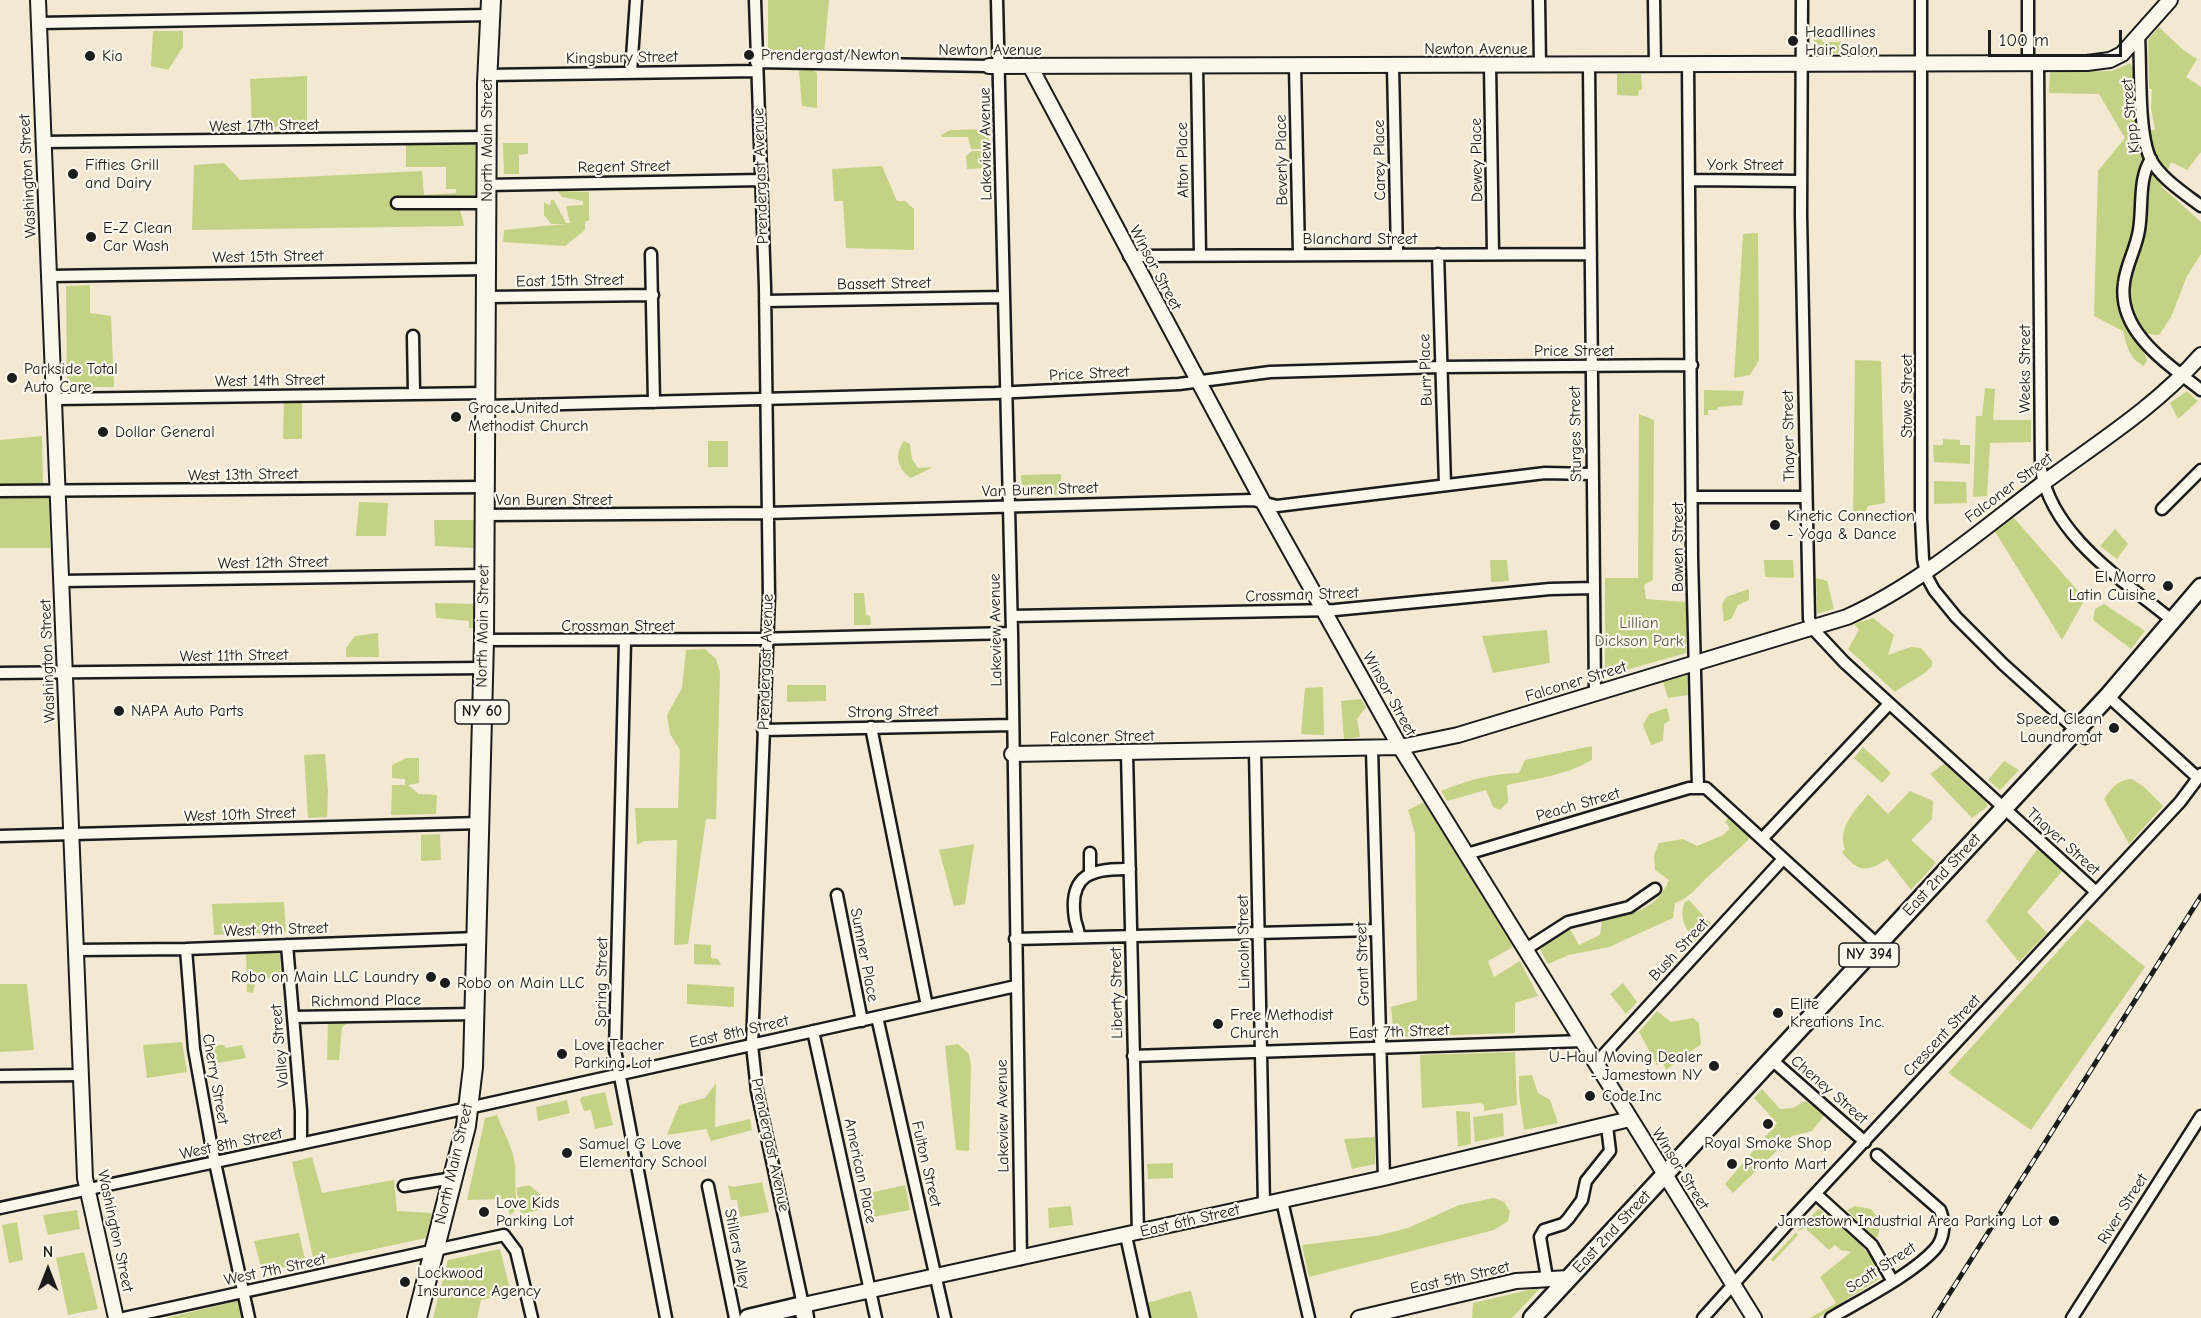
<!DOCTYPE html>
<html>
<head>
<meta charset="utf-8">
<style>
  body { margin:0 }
  #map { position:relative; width:2201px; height:1318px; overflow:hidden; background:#f3e9d2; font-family:"Comic Neue",sans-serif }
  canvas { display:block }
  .north { position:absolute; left:18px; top:1240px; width:60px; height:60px; -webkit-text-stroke:4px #fbf7ec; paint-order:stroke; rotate:0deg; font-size:16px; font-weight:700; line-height:24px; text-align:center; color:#1c1c1c }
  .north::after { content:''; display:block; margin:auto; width:21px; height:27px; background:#1c1c1c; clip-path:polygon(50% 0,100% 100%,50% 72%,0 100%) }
  .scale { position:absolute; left:1988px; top:30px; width:134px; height:27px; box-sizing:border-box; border:3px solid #1c1c1c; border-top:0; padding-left:8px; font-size:18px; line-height:21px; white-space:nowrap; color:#1c1c1c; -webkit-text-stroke:4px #fbf7ec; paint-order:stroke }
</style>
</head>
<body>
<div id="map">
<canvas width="2201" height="1318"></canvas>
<div class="north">N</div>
<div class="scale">100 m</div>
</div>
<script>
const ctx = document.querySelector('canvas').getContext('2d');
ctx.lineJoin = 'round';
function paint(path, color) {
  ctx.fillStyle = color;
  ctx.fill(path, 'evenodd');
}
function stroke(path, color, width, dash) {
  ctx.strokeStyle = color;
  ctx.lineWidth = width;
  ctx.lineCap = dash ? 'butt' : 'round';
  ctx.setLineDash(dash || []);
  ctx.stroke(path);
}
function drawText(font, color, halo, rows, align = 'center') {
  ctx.font = font + ' "Comic Neue",sans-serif';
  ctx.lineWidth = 4.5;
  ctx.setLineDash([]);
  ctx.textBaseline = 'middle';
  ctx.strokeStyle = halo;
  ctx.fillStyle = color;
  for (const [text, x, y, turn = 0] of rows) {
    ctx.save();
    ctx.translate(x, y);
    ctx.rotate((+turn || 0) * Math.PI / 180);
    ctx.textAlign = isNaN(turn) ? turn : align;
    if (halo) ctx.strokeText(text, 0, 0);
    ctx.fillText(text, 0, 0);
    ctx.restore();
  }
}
paint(new Path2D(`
  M768,0h61l-5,54 -56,1z
  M2159,27l24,23 14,9 -11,18 15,10v65l-14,18 -16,-8 -9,25 39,35v32l-14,22 -16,41 -12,18 -23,-2 11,27 -3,6c-15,-7 -17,-20 -21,-35l-29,-15 4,-145 27,-33 -26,-44 -50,-1 1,-21 62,-1 18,-8c13,16 7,48 7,67h18l-4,-22 1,-19h-3l-1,-49z
  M153,31h30v16l-15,23 -17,-4z
  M1822,39v3h23l1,11h-32v-13z
  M811,69l6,4v35l-15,-2 -3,-35z
  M1617,74h24l1,16h-3l-1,6 -21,-1z
  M307,76v50l-55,2 -2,-49z
  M989,129v20h-18l-3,-12h-26l-1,-2 9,-5z
  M503,143h25v11l-9,1v19h-15z
  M477,144v55l-19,2 6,25 -272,4 2,-65 30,-2 16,17 182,-9 2,24 32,-2v-4h-10v-22h-40v-22z
  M972,151h17l1,17 -23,1 -1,-13z
  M882,166l15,35h8l9,8v41l-68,-2 -3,-47h-9l-2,-32z
  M558,191l31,1v28l-4,2v8l-20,16 -62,-4 1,-12 62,-6h-15l-7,-9v-13l6,4 1,-6h3l12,23h4l-4,-17 17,-1v-4l-21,-4z
  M1758,233l1,127 -9,15 -16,3 9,-144z
  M90,285v28l21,3 3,71h-47l-1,-101z
  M1855,360l26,1 4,142 -17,3 -4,10 -11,2z
  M1985,388l10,1 -2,31h38v22l-41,1 -3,53 -14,1 3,-81h6z
  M1704,390l40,1 -2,14 -24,2 -1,3h-9v5h-4z
  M2187,391l11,10 -20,18 -8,-16z
  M284,400h18v39h-19z
  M1639,414l15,6 -1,160 -9,5 2,14 40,3v51l-77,22 -4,-3v-94h33z
  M42,436l1,48 -43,3v-47z
  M1943,439l17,1v5h10v19l-36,-2 -1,-17h10z
  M708,441h20v26h-20z
  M904,441l6,3 2,15 6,9 15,-1 -22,11c-14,-9 -17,-24 -7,-37z
  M1061,474v21l-39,-1 -1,-19z
  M1934,481l32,1 1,21 -33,1z
  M46,496l3,1 1,51h-50v-51z
  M359,502l29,1 -2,33h-30z
  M2013,517l72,82 -23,41 -68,-110z
  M434,520h40v28l-39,-2z
  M2115,529l13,15 -11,15 -17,-13z
  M1490,560h17l2,21 -18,1z
  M1764,560h29l1,18 -29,-1z
  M1816,578l11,3 7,28 -17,5z
  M1749,589v11l-11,5 -6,13 -8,4 -2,-17 4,-8z
  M854,593h10l2,22 4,1 1,9h-17z
  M435,603l39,1 -1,24h-4v-7l-33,-3z
  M2104,604l41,27 -14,18 -38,-29 2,-11z
  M1873,618l21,17 -6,20 23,-8 10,1 11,13v5c-8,10 -26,17 -37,26l-47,-43 11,-19 -5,-6z
  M1547,630l3,33 -57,10 -11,-37z
  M378,633l1,24h-33v-9l9,-12z
  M705,649l11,10 4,13 -4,147h-10l-18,125 -14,1 3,-105 -33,1 -7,4 -2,-37h43l2,-58 -10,-16 -3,-19 15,-27 4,-38z
  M1687,675l1,20 -20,3 -5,-16z
  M787,685h39v16l-39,1z
  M1323,687l1,48 -23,-1 4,-46z
  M1361,699l5,8 -9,12 3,18 -16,2 -3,-38z
  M1667,708l3,12 -6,4 -1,17 -12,4 -8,-20 6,-11z
  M1592,746v14c-28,16 -54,18 -85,25l1,17 -8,8 -7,-3 -7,-17 -39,11 -6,-10c27,-11 49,-17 78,-18l6,-13z
  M1863,747l28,26 -9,10 -28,-25z
  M325,754l3,38 -1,25 -19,1 -4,-63z
  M406,758h13v25l-11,2 11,9 18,1 -1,19 -45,1 1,-30h13v-6l-13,-1v-13z
  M2004,761l15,9 -19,20 -12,-10z
  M1944,764l43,39v4l-15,11 -42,-44z
  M2132,779l12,8 19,19 -34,38 -25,-45c8,-11 13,-19 28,-20z
  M1910,791l23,10 -1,18 -21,21 25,23 -25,27 -24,-31c-20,14 -30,13 -45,-7l3,-3c-8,-22 10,-37 23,-55l20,20z
  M1424,802l89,145 -25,14 6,16 26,-16 18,35 -23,7v30l-121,4 -3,-30 26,-7 -2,-167 -7,-23z
  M1729,817l21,21c-14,14 -25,23 -38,35 -14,12 -19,23 -37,30l-2,15 -64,29 -40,8 -21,9 -8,-15 30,-20 9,16 21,-10 2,-15c32,-8 53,-8 67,-40l-14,-10 -1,-15 5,-12 24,-4 14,7 26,-11 7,-7 -5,-6z
  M440,834l1,26 -20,1v-26z
  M974,844l-9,60 -11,2 -15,-56z
  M2038,848l26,21 -37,43 20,21 -28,29 -33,-41z
  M1689,900l22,24 -16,17c-9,-12 -17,-24 -10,-39z
  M284,902l2,30 -72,3 -2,-31z
  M2087,919l58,48 -114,163 -83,-57z
  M694,944l17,1v13l7,1 3,6 -27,-1z
  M280,953l1,25 -25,1 -3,14 -6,-1 -1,-38z
  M1623,983l14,19 -11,12 -16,-20z
  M0,984h27l7,66 -34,2z
  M687,984l47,3v20l-47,-3z
  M1657,1011l14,11 22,-4 6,5 2,21 -35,26 -3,-7 -6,2 -18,-33z
  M328,1021h23l-9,6 -3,33h-12z
  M182,1042l5,30 -40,6 -4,-33z
  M958,1044l11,10 2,11 -2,86 -13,-1 -11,-104z
  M219,1045h5l2,3 16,-3 4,13 -39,7 -3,-16z
  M1515,1052l2,53 -33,6v-6l-4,-2 -58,5 -2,-53z
  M1532,1075l6,18 12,7 8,23 -34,7 -5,-36v-18z
  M716,1083l-1,44 35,-8 2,11 -41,11 -5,-12 -39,6 12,-30 26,-7z
  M1762,1089l18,20 13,-1 13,-7 18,15 -12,15 -20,5 -59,57 -8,-9 52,-61 -23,-25z
  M605,1092l8,33 -18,4 -4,-19 -7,1 -4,-11 2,-3z
  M567,1100l3,13 -32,8 -2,-14z
  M1456,1111l14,1 1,32 -13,3z
  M1503,1113l1,23 -29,6 -2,-25z
  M497,1115c6,17 16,32 18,50 1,15 -1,27 3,43l-8,7 -6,-16 -37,1 18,-82z
  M1375,1137v27l-23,5 -8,-30z
  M312,1157l10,36 72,-13 3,31 35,2 -6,25 -112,24 -22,-100z
  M1173,1163v15l-25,1 -1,-15z
  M762,1182l7,30 -29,5 -3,-17h-6l-3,-15 5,2z
  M529,1185l18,15 1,8 -27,6 -5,-26z
  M905,1185l5,25 -37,7 -3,-24z
  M1494,1198l10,4 6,9 -2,10 -14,9 -185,47 -7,-32 74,-9 32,-8 51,-23z
  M1071,1206l2,19 -24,3 -1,-20z
  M1855,1206l16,3 10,12 -3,15 -3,2 -28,-28z
  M1818,1209h2c20,18 56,41 59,70l-61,39h-8l26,-15 -16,-26 31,-25 -10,-2 -6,-5 -6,5 -24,-22 -9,4 2,3 -25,27 -2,-3z
  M77,1210l3,19 -32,6 -5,-20z
  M17,1222l6,38 -14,3 -7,-38z
  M299,1233l7,31 -44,7 -8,-30z
  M500,1249l11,44 -30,7 -4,18h-44l15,-58z
  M84,1252l14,57 -30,6 -12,-57z
  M1541,1287l-29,31h-40l1,-15z
  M1191,1291l7,27h-48l-4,-15c16,-3 29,-10 45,-12z
  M241,1300l7,18h-82z`), '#c4d286');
const street = new Path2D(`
  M755,0l10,287 4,310 -17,448 5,46 46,214
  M997,0l15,633 9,626
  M1539,0l1,65
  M1654,0l1,65
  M1802,0l-1,215 8,404 7,13 28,30 252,230
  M1921,0v518l2,41 4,18 7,13 22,27 47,47 82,74
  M2028,0v63
  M39,23l451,-8
  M2139,37c2,31 -1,94 11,121 10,20 34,35 51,48
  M756,62l233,4
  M2038,63l3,407c12,67 82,110 132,151
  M1490,65l3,189
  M1589,65l6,629
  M1688,65l4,492 6,230
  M1197,66l3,189
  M1295,66l4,188
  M1393,66l4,187
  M631,72l5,-72
  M487,75l270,-4
  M42,142l445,-5
  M2151,159c-13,20 -8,47 -12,71 -3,19 -13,35 -15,53 -7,49 44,81 77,107
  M1689,180l112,1
  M486,185l276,-5
  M397,203h90
  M651,254l3,148
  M1438,254l7,231
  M1129,256l462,-2
  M50,276l437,-7
  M488,297l165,-2
  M765,301l238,-4
  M413,336l1,57
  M55,399l431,-6
  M486,406l509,-13 184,-9 91,-12 170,-5 252,-2
  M0,491l486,-4
  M1693,497h112
  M2162,509l39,-39
  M485,515l282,-2 486,-13 24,6 268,-33 47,1
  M61,581l423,-6
  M1012,616l323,-6 215,-21 43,-1
  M484,640l268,-1 260,-6
  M625,641l-10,409 51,268
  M0,673l483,-5
  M2108,696l90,82
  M871,727l56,279
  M763,730l249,-5
  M1372,749l12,429
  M1255,751l9,454
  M1127,753l11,480
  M0,836l480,-13
  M1762,839l127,-135
  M1090,853v20
  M1467,854l222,-66h17l172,157
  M837,895l25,126
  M1079,937c0,-7 -3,-12 -4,-18 -7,-45 17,-51 55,-50
  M1015,939l361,-9
  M287,945l14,166v33
  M186,949l8,100 18,100 37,169
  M1526,949l42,-27 61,-15 26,-18
  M76,950l110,-1 291,-11
  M293,1017l182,-3
  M877,1017l68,301
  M813,1031l63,287
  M1133,1056l450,-15
  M1772,1060l93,82
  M1597,1062l186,-203
  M0,1076l80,-1
  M404,1186l49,-8
  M708,1186l27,132
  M1816,1194l56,51 20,35
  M1282,1201l27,117
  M0,1208l482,-103 534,-119
  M1126,1236l18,82
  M1547,1278l-7,-41 4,-7 19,-6 5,-5 14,-19 4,-19 24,-30 -3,-25
  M124,1318l380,-83 12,16 16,67
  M1703,1318l88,-98 389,-418 21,-28
  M1831,1318c30,-18 82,-44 104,-69 10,-11 10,-27 5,-39l-63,-55
  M2072,1318l129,-202`);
const secondary = new Path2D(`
  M38,0l47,1178 31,140
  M989,66l1098,-3 23,-3 12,-6 48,-54
  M1030,66l233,436 137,245 354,571
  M1012,754l388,-7 58,-12 389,-118c71,-32 133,-86 195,-133 55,-41 114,-77 159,-129
  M803,1305l581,-127 246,-59
  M1359,1318l157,-37 53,-3`);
const primary = new Path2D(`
  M748,1318l55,-13 2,13
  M1532,1318l576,-622 93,-109`);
const highway = new Path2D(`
  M417,1318l49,-192 7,-59 11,-427 3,-557 4,-83`);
stroke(street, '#1c1c1c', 15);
stroke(secondary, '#1c1c1c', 18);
stroke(primary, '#1c1c1c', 21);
stroke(highway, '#1c1c1c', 22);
stroke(street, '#fbf7ec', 10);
stroke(secondary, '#fbf7ec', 14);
stroke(primary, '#fbf7ec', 16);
stroke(highway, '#fbf7ec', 18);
const rail = new Path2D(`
  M1934,1318l267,-422`);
stroke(rail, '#1c1c1c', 5);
stroke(rail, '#fbf7ec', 3, [9]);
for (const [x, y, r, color] of [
  [1793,41,6,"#1c1c1c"],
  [749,55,6,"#1c1c1c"],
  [90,56,6,"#1c1c1c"],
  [73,174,6,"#1c1c1c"],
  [91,237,6,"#1c1c1c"],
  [12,378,6,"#1c1c1c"],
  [456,417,6,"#1c1c1c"],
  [103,432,6,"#1c1c1c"],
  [1775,525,6,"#1c1c1c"],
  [2168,586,6,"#1c1c1c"],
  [119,711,6,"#1c1c1c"],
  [2114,728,6,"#1c1c1c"],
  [431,977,6,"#1c1c1c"],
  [445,983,6,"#1c1c1c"],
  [1778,1013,6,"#1c1c1c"],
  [1218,1024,6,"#1c1c1c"],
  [562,1054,6,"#1c1c1c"],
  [1714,1066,6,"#1c1c1c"],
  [1590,1096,6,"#1c1c1c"],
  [1768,1124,6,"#1c1c1c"],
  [567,1153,6,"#1c1c1c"],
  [1732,1164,6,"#1c1c1c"],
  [484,1212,6,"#1c1c1c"],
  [2054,1221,6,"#1c1c1c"],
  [405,1282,6,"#1c1c1c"]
]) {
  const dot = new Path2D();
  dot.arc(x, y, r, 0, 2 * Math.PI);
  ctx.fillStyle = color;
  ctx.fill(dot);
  stroke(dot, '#fbf7ec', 2);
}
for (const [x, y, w] of [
  [482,712,54],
  [1869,955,60]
]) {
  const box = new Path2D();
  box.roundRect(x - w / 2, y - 12, w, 24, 4.5);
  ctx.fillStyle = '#fbf7ec';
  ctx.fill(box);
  stroke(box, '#1c1c1c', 1.5);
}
drawText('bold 15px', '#1c1c1c', null, [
  ["NY 60",482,712],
  ["NY 394",1869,955]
]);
drawText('16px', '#1c1c1c', '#fbf7ec', [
  ["Headllines",1805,32],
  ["Hair Salon",1805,50],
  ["Prendergast/Newton",761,55],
  ["Kia",102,56],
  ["Fifties Grill",85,165],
  ["and Dairy",85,183],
  ["E-Z Clean",103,228],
  ["Car Wash",103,246],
  ["Parkside Total",24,369],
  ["Auto Care",24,387],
  ["Grace United",468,408],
  ["Methodist Church",468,426],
  ["Dollar General",115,432],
  ["Kinetic Connection",1787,516],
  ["- Yoga & Dance",1787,534],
  ["El Morro",2156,577,"right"],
  ["Latin Cuisine",2156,595,"right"],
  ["NAPA Auto Parts",131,711],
  ["Speed Clean",2102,719,"right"],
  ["Laundromat",2102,737,"right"],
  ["Robo on Main LLC Laundry",419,977,"right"],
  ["Robo on Main LLC",457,983],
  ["Elite",1790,1004],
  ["Kreations Inc.",1790,1022],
  ["Free Methodist",1230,1015],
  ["Church",1230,1033],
  ["Love Teacher",574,1045],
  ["Parking Lot",574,1063],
  ["U-Haul Moving Dealer",1702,1057,"right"],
  ["- Jamestown NY",1702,1075,"right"],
  ["Code.Inc",1602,1096],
  ["Royal Smoke Shop",1768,1143,"center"],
  ["Samuel G Love",579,1144],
  ["Elementary School",579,1162],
  ["Pronto Mart",1744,1164],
  ["Love Kids",496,1203],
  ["Parking Lot",496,1221],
  ["Jamestown Industrial Area Parking Lot",2042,1221,"right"],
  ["Lockwood",417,1273],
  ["Insurance Agency",417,1291]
], 'left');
drawText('16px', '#1c1c1c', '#fbf7ec', [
  ["Newton Avenue",1476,49],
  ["Newton Avenue",990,50],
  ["Kingsbury Street",622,58,-1],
  ["Kipp Street",2131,116,-96],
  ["West 17th Street",264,126,-1],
  ["North Main Street",487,140,-90],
  ["Lakeview Avenue",986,144,-91],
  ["Alton Place",1183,160,-91],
  ["Beverly Place",1282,160,-91],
  ["Carey Place",1380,160,-91],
  ["Dewey Place",1477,160,-91],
  ["York Street",1745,165],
  ["Regent Street",624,167,-1],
  ["Washington Street",28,176,-93],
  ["Prendergast Avenue",761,176,-92],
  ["Blanchard Street",1360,239],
  ["West 15th Street",268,257,-1],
  ["Winsor Street",1155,268,62],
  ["East 15th Street",570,281,-1],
  ["Bassett Street",884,284,-1],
  ["Price Street",1574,351],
  ["Weeks Street",2025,369,-90],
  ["Burr Place",1426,370,-92],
  ["Price Street",1089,374,-3],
  ["West 14th Street",270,381,-1],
  ["Stowe Street",1907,396,-90],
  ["Sturges Street",1576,434,-91],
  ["Thayer Street",1789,436,-91],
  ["West 13th Street",243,475,-1],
  ["Falconer Street",2009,488,-37],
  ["Van Buren Street",1040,490,-2],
  ["Van Buren Street",554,500],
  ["Bowen Street",1678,547,-90],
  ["West 12th Street",273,563,-1],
  ["Crossman Street",1302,595,-2],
  ["North Main Street",483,626,-89],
  ["Crossman Street",618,626],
  ["Lakeview Avenue",996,630,-91],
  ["West 11th Street",234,656,-1],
  ["Washington Street",48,661,-92],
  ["Prendergast Avenue",766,662,-88],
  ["Falconer Street",1576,682,-17],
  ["Winsor Street",1389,694,61],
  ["Strong Street",893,712,-1],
  ["Falconer Street",1102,737,-1],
  ["Peach Street",1578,805,-16],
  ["West 10th Street",240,815,-2],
  ["Thayer Street",2063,842,42],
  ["East 2nd Street",1942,875,-47],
  ["West 9th Street",276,930,-2],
  ["Lincoln Street",1244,942,-91],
  ["Bush Street",1679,950,-47],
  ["Sumner Place",864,955,79],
  ["Grant Street",1363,964,-92],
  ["Spring Street",602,982,-89],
  ["Liberty Street",1117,993,-91],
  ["Richmond Place",366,1001,-1],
  ["East 8th Street",739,1032,-13],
  ["East 7th Street",1399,1032,-2],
  ["Crescent Street",1942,1036,-47],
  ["Valley Street",280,1046,-95],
  ["Cherry Street",215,1079,80],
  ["Cheney Street",1829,1090,41],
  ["Lakeview Avenue",1003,1116,-91],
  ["West 8th Street",231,1144,-12],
  ["Prendergast Avenue",770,1145,78],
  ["North Main Street",454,1164,-77],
  ["Fulton Street",926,1164,77],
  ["Winsor Street",1680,1169,58],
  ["American Place",860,1171,78],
  ["River Street",2123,1209,-58],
  ["East 6th Street",1190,1221,-13],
  ["Washington Street",115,1231,78],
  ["East 2nd Street",1612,1232,-47],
  ["Stillers Alley",737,1249,79],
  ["Scott Street",1881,1268,-33],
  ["West 7th Street",275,1270,-12],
  ["East 5th Street",1460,1278,-13]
]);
drawText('16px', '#575c41', '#fbf7ec', [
  ["Lillian",1639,623],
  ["Dickson Park",1639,641]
]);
</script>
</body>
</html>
